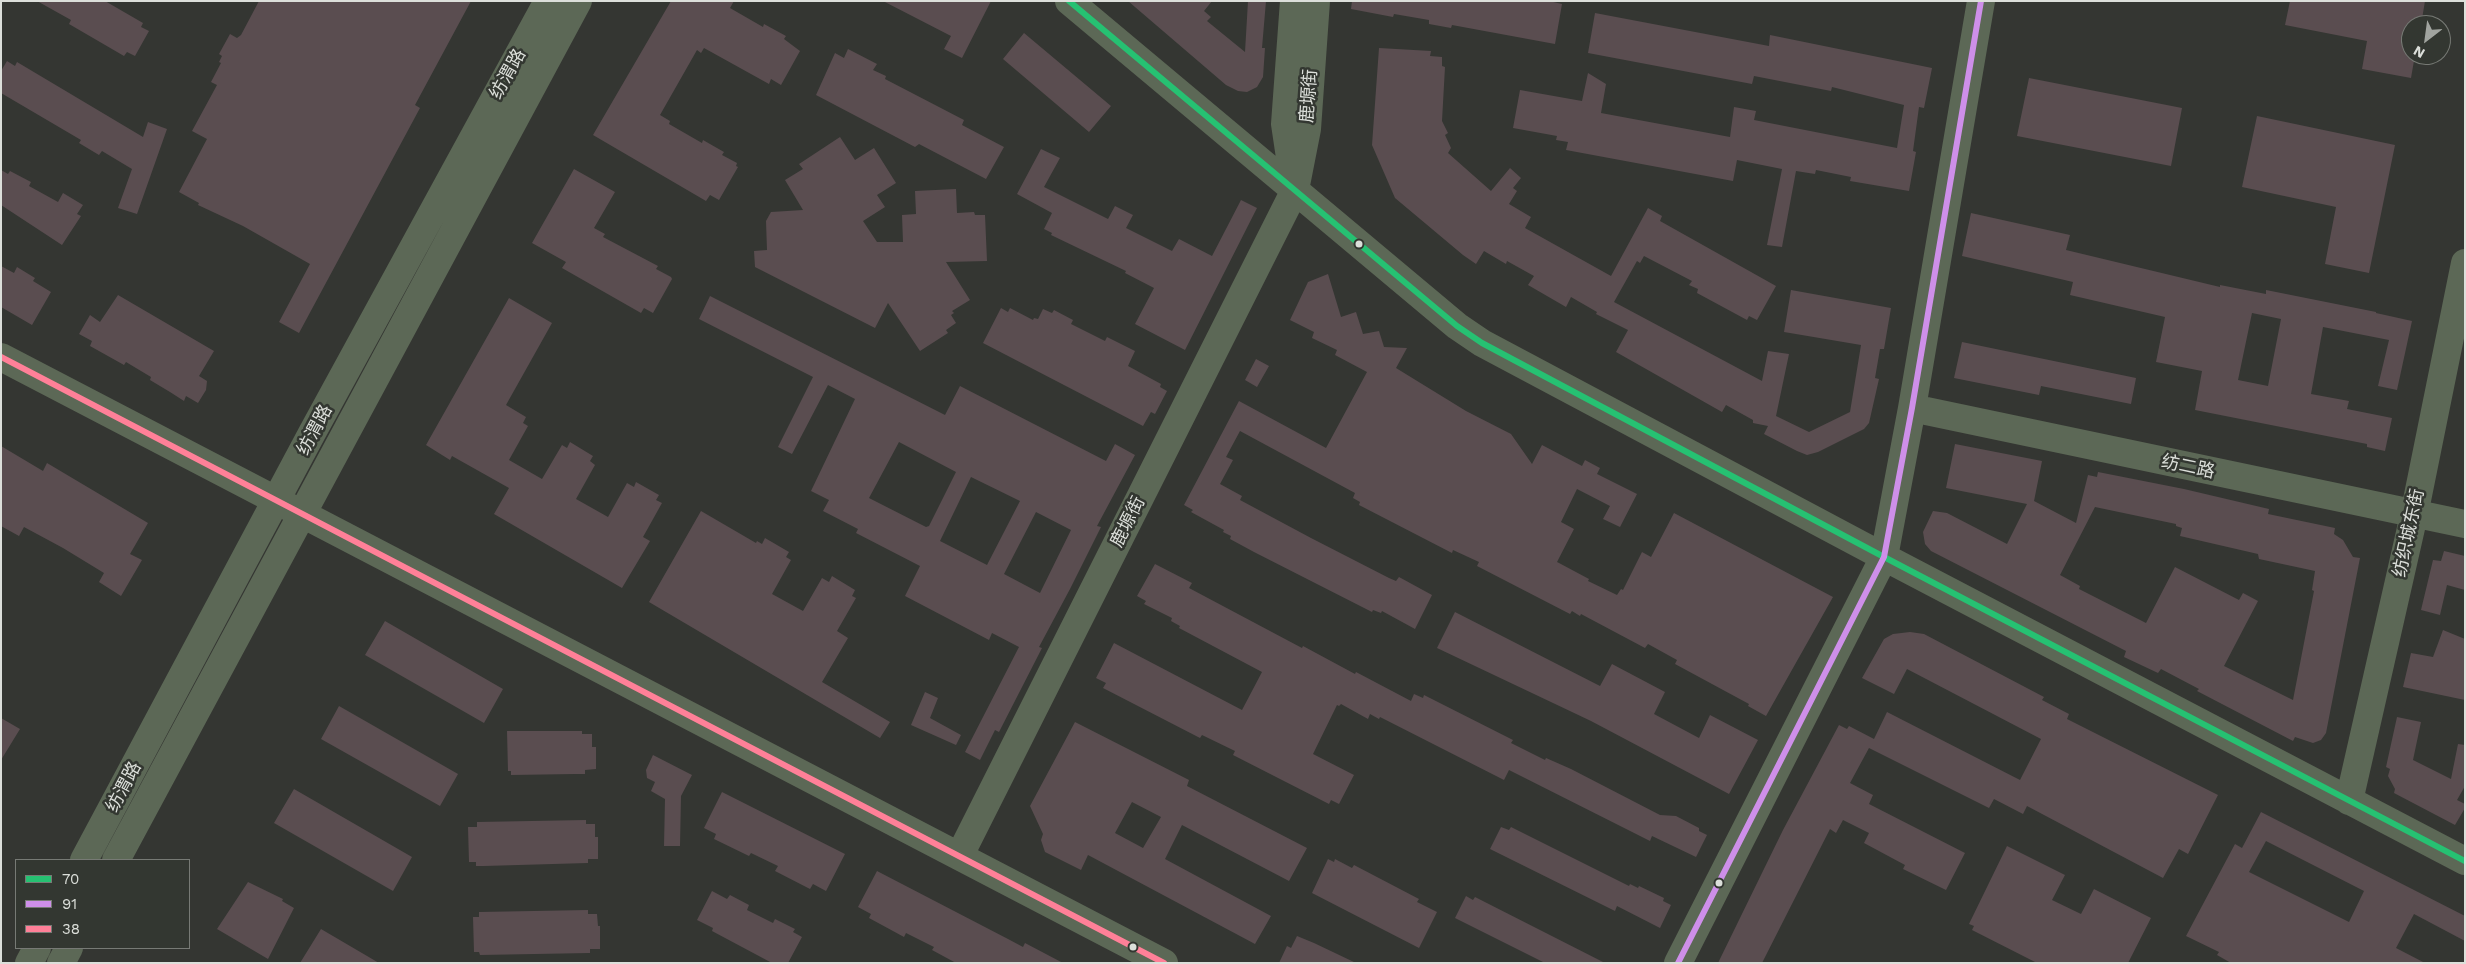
<!DOCTYPE html>
<html>
<head>
<meta charset="utf-8">
<style>
  body { margin:0 }
  #map { position:relative; width:2466px; height:964px; overflow:hidden; background:#343632; font-family:"Work Sans",sans-serif }
  canvas { display:block }
  .frame { position:absolute; inset:0; border:2px solid #dcdfda; pointer-events:none }
  .legend { position:absolute; left:15px; top:859px; width:175px; height:90px; box-sizing:border-box; background:#333731; border:1px solid #777a75; margin:0; padding:6px 9px; list-style:none; font-size:15px; color:#dcdfda }
  .legend li { display:flex; align-items:center; gap:10px; height:25px }
  .legend b { width:25px; border:1px solid #777a75 }
  .north { position:absolute; left:2401px; top:15px; width:50px; height:50px; box-sizing:border-box; background:#333731; border:1px solid #777a75; border-radius:50%; rotate:210deg; font-size:14px; font-weight:700; line-height:20px; text-align:center; color:#dcdfda }
  .north::after { content:''; display:block; margin:auto; width:18px; height:22px; background:#a1a49f; clip-path:polygon(50% 0,100% 100%,50% 72%,0 100%) }
</style>
</head>
<body>
<div id="map">
<canvas width="2466" height="964"></canvas>
<div class="frame"></div>
<ul class="legend">
<li><b style="height:6px;background:#26c172"></b>70</li>
<li><b style="height:6px;background:#ce8fe9"></b>91</li>
<li><b style="height:6px;background:#ff8098"></b>38</li>
</ul>
<div class="north">N</div>
</div>
<script>
const ctx = document.querySelector('canvas').getContext('2d');
ctx.lineJoin = 'round';
function paint(path, color) {
  ctx.fillStyle = color;
  ctx.fill(path, 'evenodd');
}
function stroke(path, color, width, dash) {
  ctx.strokeStyle = color;
  ctx.lineWidth = width;
  ctx.lineCap = dash ? 'butt' : 'round';
  ctx.setLineDash(dash || []);
  ctx.stroke(path);
}
function drawText(font, color, halo, rows, align = 'center') {
  ctx.font = font + ' "Work Sans","Noto Sans SC",sans-serif';
  ctx.lineWidth = 5;
  ctx.setLineDash([]);
  ctx.textBaseline = 'middle';
  ctx.strokeStyle = halo;
  ctx.fillStyle = color;
  for (const [text, x, y, turn = 0] of rows) {
    ctx.save();
    ctx.translate(x, y);
    ctx.rotate((+turn || 0) * Math.PI / 180);
    ctx.textAlign = isNaN(turn) ? turn : align;
    if (halo) ctx.strokeText(text, 0, 0);
    ctx.fillText(text, 0, 0);
    ctx.restore();
  }
}
paint(new Path2D(`
  M37,1h68l38,22 -2,4 8,4 -14,25 -8,-4 -3,4 -55,-32 2,-4z
  M259,1h212l-56,104 5,3 -121,225 -20,-11 31,-58 -67,-38 -45,-21 1,-2 -20,-11 28,-53 -15,-8 25,-46 -6,-3 10,-19 -2,-1 3,-6 -3,-2 11,-20 7,4 4,-3z
  M671,1h63l-4,7 33,19 1,-3 22,12 -2,3 16,12 -19,34 -10,-6 -2,5 -65,-36 -3,5 -4,-3 -37,65 10,6 -1,3 33,19 1,-3 21,12 -2,3 15,8 -1,3 2,1 -19,33 -9,-5 -4,6 -113,-66z
  M883,1h108l-29,57 -18,-9 7,-13z
  M1128,1h84l-8,10 7,6 -4,4 38,31 3,-51h18l-4,47h3l-2,29 -6,10 -10,5 -9,-1 -12,-6z
  M1352,1h197l13,3 -7,40 -103,-19 -1,3 -22,-4v-4l-35,-6 -1,3 -42,-8z
  M2290,1h135l-4,24h-10v30h4l-4,23 -49,-9 5,-28 -82,-16z
  M1595,13l174,33 1,-11 162,33 -8,40 -5,-1 -6,44 3,1 -7,39 -59,-10 1,-4 -35,-7 -1,4 -19,-3 -14,76 -15,-2 15,-76 -45,-9 -4,21 -167,-31 2,-8 -12,-2 1,-4 -44,-8 7,-38 62,11 6,-28 18,11 -5,29 129,24 4,-30 22,4 -2,9 143,28 7,-43 -72,-18 -1,4 -77,-15 -2,8 -164,-31z
  M1024,33l87,73 -22,26 -86,-73z
  M1379,48l52,3 -1,5 12,1v9l3,1 -3,54 6,12 -3,2 6,13 -3,5 43,38 19,-23 11,10 -8,10 4,3 -8,13 22,13 -6,11 86,48 37,-68 14,8 -2,5 116,65 -19,34 -8,-4 -2,4 -50,-27 1,-4 -9,-4 3,-4 -48,-25 -4,7 -3,-2 -23,41 148,79 6,-30 21,3 -13,62 33,16 41,-20 11,-67 -77,-13 7,-42 100,18 -7,41h-4l-5,29 4,1 -10,44 -5,6 -46,23 -11,3 -10,-4 -33,-17 4,-8 -15,-3v-3l-27,-15 -4,7 -106,-60 12,-22 -32,-16 1,-2 -26,-15 -5,10 -38,-22 6,-9 -27,-15 -1,3 -22,-13 -8,13 -13,-9 -68,-57 -23,-53z
  M848,49l29,15 -4,6 13,6 -1,3 79,41 -2,5 42,22 -18,32 -67,-35 -4,3 -99,-52 19,-42 9,5z
  M7,61l8,5 2,-4 126,75 5,-15 19,7 -30,85 -19,-6 14,-39 -30,-18 -3,4 -20,-12 2,-3 -80,-47v-22z
  M2029,78l153,30 -11,58 -154,-30z
  M2257,116l138,29 -26,128 -44,-9 11,-57 -94,-20z
  M840,137l15,23 19,-12 22,35 -19,12 8,12 -22,14 14,21h26l-1,-27 14,-1 -1,-23 41,-2 1,24 17,-1 1,3h10l2,46 -41,1 24,38 -18,11 2,2 -3,2 5,8 -10,7 2,3 -28,18 -32,-48 -13,25 -120,-61 -1,-16 13,-1 -1,-29 5,-9 32,-2 -18,-30 18,-11 -4,-5z
  M1041,149l19,9 -16,29 64,32 7,-13 18,9 -7,13 46,23 7,-12 33,17 29,-56 16,8 -72,142 -50,-26 19,-36 -29,-15 1,-2 -75,-36 1,-2 -8,-4 8,-16 -35,-19z
  M574,169l41,23 -21,36 11,6 -2,3 55,29 -2,3 15,8 1,2 -19,34 -9,-5 -3,5 -79,-45 4,-6 -34,-19z
  M1,170l7,4 2,-3 21,11 -2,4 29,16 5,-9 20,12 -6,9 4,2 -19,29 -61,-40z
  M1971,213l99,22 -4,15 154,37v-2l46,9v-4l110,22v1l36,8 -15,69 -19,-4 11,-46 -66,-13 -12,67 38,7 -2,8 45,9 -7,33 -18,-4v-3l-172,-34 7,-39 -46,-9 9,-45 -95,-22 3,-13 -111,-26zM2252,313l29,6 -13,67 -30,-6z
  M1,266l13,7 3,-6 18,11 -2,3 18,11 -19,33 -31,-18z
  M1328,274l13,43 15,-5 7,22 16,-3 5,16 23,1 -11,20 70,43 45,23 21,30 10,-19 40,21 3,-6 15,8 -3,6 40,20 -17,33 -17,-8 7,-13 -33,-17 -16,33 13,7 -17,33 2,1 30,16 -1,2 29,14 4,-6 2,1 19,-38 9,5 23,-44 159,84 -67,119 -18,-10 1,-2 -74,-40 2,-4 -29,-16 -3,4 -64,-34 -1,2 -8,-5 -2,3 -93,-48 2,-4 -26,-12 -1,3 -93,-48 1,-3 -7,-4 2,-5 -115,-62 -14,26 7,3 -13,24 22,12 -2,4 71,38 78,40 7,3 3,-4 33,18 -17,34 -33,-18 -1,2 -8,-3 -1,2 -118,-60 -24,-13 1,-3 -8,-4 1,-2 -33,-18 2,-2 -9,-5 55,-104 87,47 41,-76 -32,-17 2,-5 -25,-12 2,-6 -24,-12 18,-38z
  M118,295l96,56 -15,25 8,5 -1,9 -8,13 -12,-7 -2,5 -14,-9 -20,-12 1,-3 -25,-15 -2,3 -34,-19 2,-5 -13,-7 11,-19 10,7z
  M710,296l235,119 15,-29 146,75 9,-17 20,11 -38,71 4,1 -31,62 -31,58 3,1 -43,84 -4,-2 -15,30 -15,-8 54,-105 -27,-14 -3,7 -84,-44 15,-30 -64,-33 2,-4 -35,-18 6,-11 -18,-9 44,-92 -27,-14 -36,69 -14,-7 35,-70 -114,-58zM899,442l57,30 -27,54 -3,1 -57,-29zM971,477l49,24 -33,64 -47,-24zM1036,512l35,18 -31,63 -36,-19z
  M509,298l43,25 -46,82 20,12 -3,6 5,3 -19,34 33,19 20,-34 5,3 3,-6 23,14 -3,5 5,4 -19,34 32,18 19,-34 7,4 2,-5 23,13 -3,5 6,3 -19,34 7,4 -28,47 -128,-74 15,-26 -57,-32 -2,4 -24,-15z
  M1001,308l7,4 2,-4 23,12 1,-2 4,1 5,-10 9,4 2,-3 19,10 -2,4 34,17 2,-4 28,14 -7,15 33,18 -1,3 7,4 -12,23 -4,-2 -8,14 -160,-83z
  M1962,342l174,36 -5,26 -90,-18 -2,9 -85,-17z
  M1256,359l13,7 -12,21 -12,-7z
  M1955,444l87,17 -8,40 42,22 12,-48 9,2 1,-5 86,17 85,20 -1,5 67,14 -1,6 9,6 10,17 7,1 -34,175 -5,7 -8,3 -18,-6 -2,4 -96,-50 2,-2 -38,-20 -3,4 -34,-16 2,-6 -195,-100 -6,-7 -2,-12 10,-21 14,2 60,31 20,-40 -81,-16zM2095,507l81,17v2l6,2 -2,8 78,18 1,5 56,12 -3,19 2,1 -21,109 -69,-34 34,-65 -15,-8 -4,7 -64,-33 -29,56 -67,-34 1,-3 -20,-11z
  M1,446l42,25 4,-8 101,60 -18,31 12,6 -21,36 -22,-14 5,-9 -41,-25 -39,-21 -5,9 -18,-10z
  M701,511l55,32 1,-2 5,3 3,-6 24,14 -3,5 5,3 -19,34 31,17 19,-33 7,4 3,-6 23,14 -3,6 4,2 -19,33 11,7 -26,44 68,40 -10,16 -231,-136z
  M2444,551l21,5v34l-18,-5 -7,30 -19,-5 12,-50 8,1z
  M1155,564l37,19 -3,5 113,60 1,-2 52,28 1,-2 55,29 3,-7 9,4 1,-3 89,45 -2,3 34,17 1,-2 25,11 89,46 16,1 23,12v3l8,4 -11,22 -44,-21 -2,5 -141,-71 -5,10 -124,-63 -1,2 -9,-5 -2,5 -27,-15 -2,2 -2,-1 -24,49 41,21 -15,29 -8,-4 -2,4 -96,-49 2,-4 -33,-16 -2,3 -97,-50 3,-5 -10,-5 18,-35 128,67 20,-38 -83,-44 1,-2 -9,-5 1,-3 -28,-14 2,-3 -9,-5z
  M1455,612l145,74 12,-22 53,28 -11,22 45,24 11,-23 48,25 -29,54 -138,-73 -154,-73z
  M385,621l118,68 -19,34 -119,-68z
  M2443,630l22,9v61l-62,-13 8,-34 22,4z
  M1910,632l14,2 120,63 -2,3 27,14 -2,5 151,76 -30,59 -9,-5 -16,29 -136,-72 -4,8 -29,-15 -5,9 -120,-60 -19,35 23,12 -4,9 96,49 -19,37 -43,-21 2,-4 -41,-22 5,-10 -26,-13 -7,13 -6,-4 -68,134h-44l65,-133 56,-105 8,4 2,-3 25,13 13,-27 133,68 21,-41 -134,-70 -13,25 -32,-16 22,-39 9,-5z
  M925,692l13,6 -8,20 31,17 -5,10 -45,-20z
  M339,706l119,68 -18,32 -119,-67z
  M2397,717l24,5 -8,38 38,19 7,-35 7,1v41l-8,14 8,4v4l-10,17 -61,-32 1,-4 -7,-13 2,-7 -4,-2z
  M1,718l19,11 -19,31z
  M1075,722l114,58 -2,6 120,62 -18,33 -107,-56 -17,34 106,57 -16,28 -167,-89 -7,15 -36,-18 -4,-12 2,-6 -13,-28zM1132,802l29,15 -18,31 -28,-15z
  M507,731h75v3h10v13h4v22l-11,1v4h-10l-64,1v-4h-3z
  M653,755l39,20 -11,21 -1,50h-16l1,-47 -14,-8 4,-9 -8,-4 -1,-8z
  M294,789l118,68 -19,34 -119,-68z
  M722,792l123,62 -19,37 -13,-7 -3,5 -35,-18 3,-5 -27,-13 -2,3 -35,-17 2,-5 -12,-6z
  M2261,812l204,104v25l-51,-27 -18,34 29,15h-194l-14,-8 2,-3 -33,-16 49,-92 7,4zM2266,841l98,50 -15,31 -100,-50z
  M586,820v4h9v13h3v22h-10v4l-104,3h-8v-4h-7l-1,-35h9v-5z
  M1501,827l8,3 2,-3 118,59 1,-2 8,4 1,-2 25,12 -1,3 8,4 -11,23 -43,-22 -2,5 -125,-62z
  M2007,846l58,29 -13,25 29,14 13,-25 57,29 -23,45h-91l-65,-33 2,-4 -5,-2z
  M1328,859l6,3 1,-3 17,9 2,-3 65,34 -2,3 20,10 -18,36 -107,-55z
  M877,871l131,68 15,8 2,-4 38,20h-107l-24,-13 2,-3 -28,-14 -2,4 -35,-19 2,-4 -13,-7z
  M248,882l35,17 -1,2 12,7 -26,51 -51,-30z
  M712,891l15,8 3,-4 19,10 -2,5 26,13 2,-4 20,10 -2,3 9,5 -14,26h-16l-60,-32 1,-3 -16,-8z
  M1466,896l7,4 2,-3 130,66h-60l-90,-45z
  M588,910v4h9l1,12h2v23h-10v4l-110,2 -1,-3h-5l-1,-35h6v-5z
  M321,929l58,34h-79z
  M1297,936l17,7 42,20h-77l8,-17 4,2z`), '#5a4d50');
stroke(new Path2D(`
  M1069,1l388,325 25,17 402,214 581,304
  M1292,171l-7,-47 9,-123
  M1,357l1163,606
  M1912,408l553,116
  M2349,801l65,-286 51,-252
  M960,855l335,-665 12,-61 9,-128
  M84,860l228,-427 236,-432
  M116,860l462,-859
  M29,963l8,-15
  M61,963l8,-15
  M1678,963l206,-406 28,-149 69,-407`), '#5c6856', 28);
stroke(new Path2D(`
  M1069,1l388,325 25,17 402,214 581,304`), '#26c172', 6);
stroke(new Path2D(`
  M1678,963l206,-406 28,-149 69,-407`), '#ce8fe9', 6);
stroke(new Path2D(`
  M1,357l1163,606`), '#ff8098', 6);
for (const [x, y, r, color] of [
  [1359,244,4.5,"#dcdfda"],
  [1719,883,4.5,"#dcdfda"],
  [1133,947,4.5,"#dcdfda"]
]) {
  const dot = new Path2D();
  dot.arc(x, y, r, 0, 2 * Math.PI);
  ctx.fillStyle = color;
  ctx.fill(dot);
  stroke(dot, '#333731', 2);
}
drawText('18px', '#dcdfda', '#333731', [
  ["纺渭路",508,74,-61],
  ["鹿塬街",1309,96,-86],
  ["纺渭路",315,430,-62],
  ["纺二路",2188,467,12],
  ["鹿塬街",1128,522,-63],
  ["纺织城东街",2409,533,-78],
  ["纺渭路",124,787,-62]
]);
</script>
</body>
</html>
